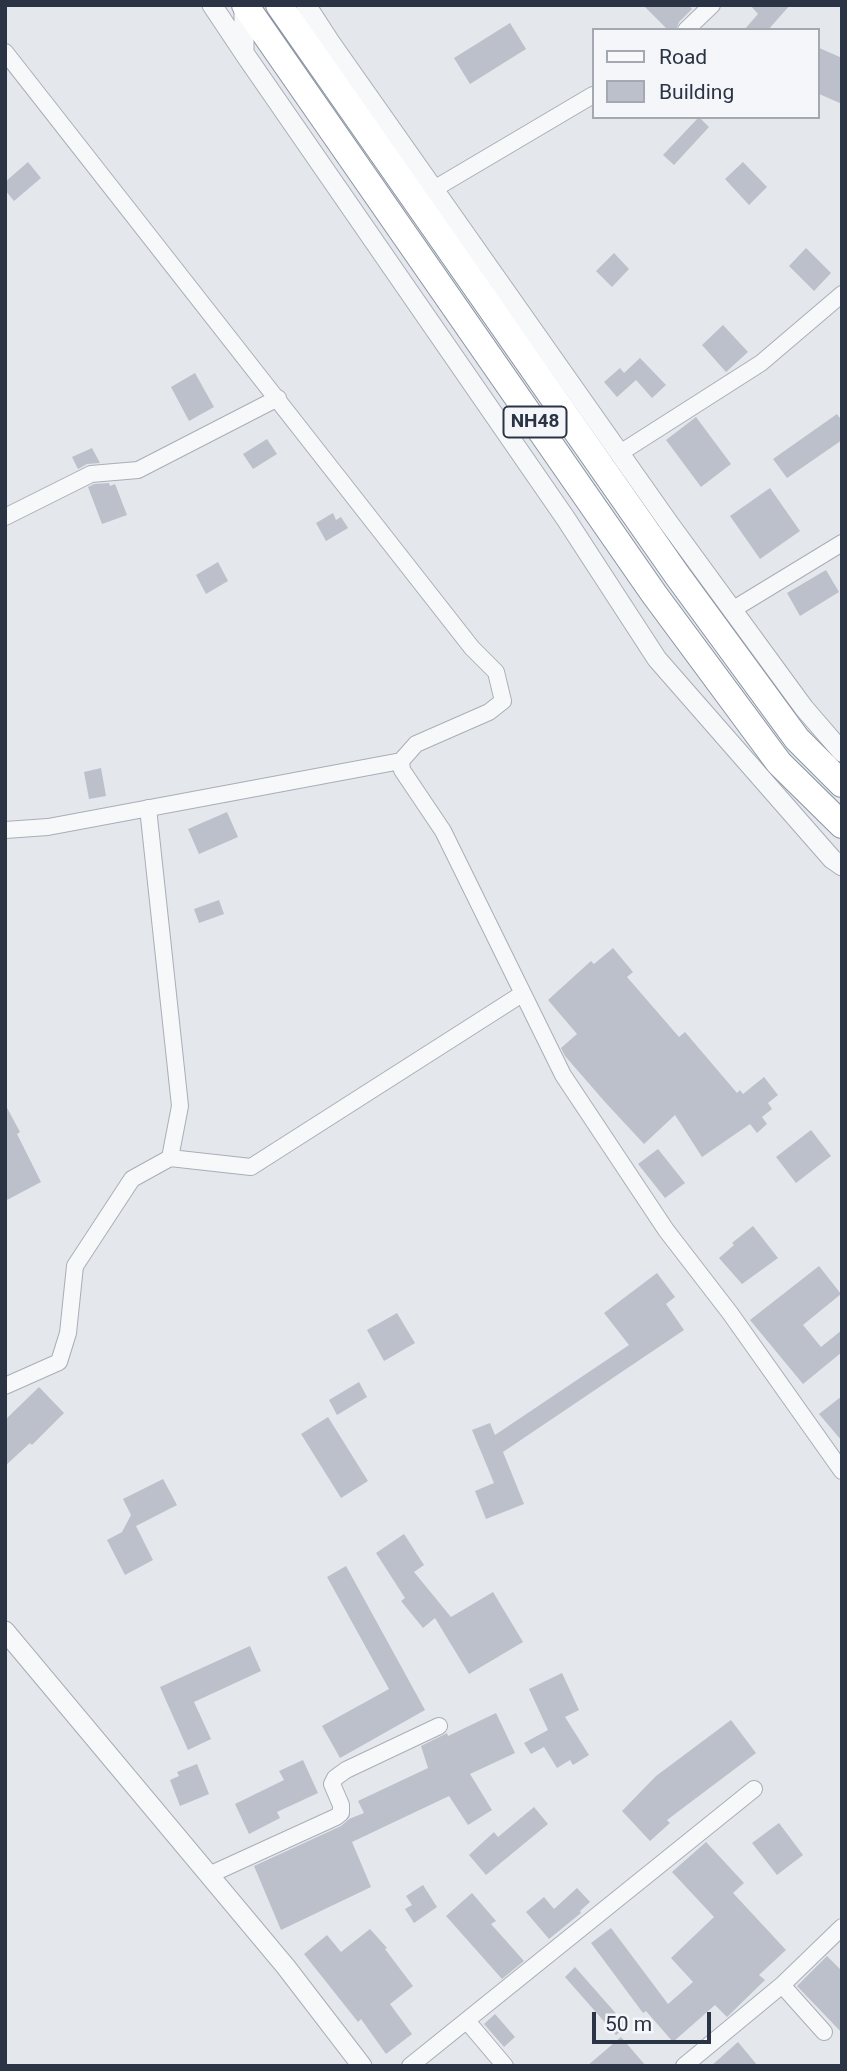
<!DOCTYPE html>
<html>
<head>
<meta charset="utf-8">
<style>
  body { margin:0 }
  #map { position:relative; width:847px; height:2071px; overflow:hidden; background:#e4e7ec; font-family:Roboto,sans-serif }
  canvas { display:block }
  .frame { position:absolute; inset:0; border:7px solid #2b3445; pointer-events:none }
  .legend { position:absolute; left:592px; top:28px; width:228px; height:91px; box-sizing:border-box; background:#f4f6f9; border:2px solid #a4a8b1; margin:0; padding:9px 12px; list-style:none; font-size:21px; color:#2b3445 }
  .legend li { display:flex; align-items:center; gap:14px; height:35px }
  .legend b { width:35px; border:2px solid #a4a8b1 }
  .scale { position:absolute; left:592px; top:2012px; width:119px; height:32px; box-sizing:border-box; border:4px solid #2b3445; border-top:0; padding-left:9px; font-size:21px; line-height:24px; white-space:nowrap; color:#2b3445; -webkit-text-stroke:5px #f4f6f9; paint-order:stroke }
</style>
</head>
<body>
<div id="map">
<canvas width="847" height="2071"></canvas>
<div class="frame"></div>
<ul class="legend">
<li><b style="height:9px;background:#f7f8fa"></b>Road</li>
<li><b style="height:19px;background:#bbc0ca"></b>Building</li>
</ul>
<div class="scale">50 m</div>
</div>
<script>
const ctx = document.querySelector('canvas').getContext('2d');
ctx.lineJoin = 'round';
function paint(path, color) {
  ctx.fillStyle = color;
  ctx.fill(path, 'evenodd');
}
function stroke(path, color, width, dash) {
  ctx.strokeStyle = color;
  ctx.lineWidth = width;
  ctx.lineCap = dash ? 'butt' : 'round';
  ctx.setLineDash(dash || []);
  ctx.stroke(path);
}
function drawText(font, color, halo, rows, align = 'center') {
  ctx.font = font + ' Roboto,sans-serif';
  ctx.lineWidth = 5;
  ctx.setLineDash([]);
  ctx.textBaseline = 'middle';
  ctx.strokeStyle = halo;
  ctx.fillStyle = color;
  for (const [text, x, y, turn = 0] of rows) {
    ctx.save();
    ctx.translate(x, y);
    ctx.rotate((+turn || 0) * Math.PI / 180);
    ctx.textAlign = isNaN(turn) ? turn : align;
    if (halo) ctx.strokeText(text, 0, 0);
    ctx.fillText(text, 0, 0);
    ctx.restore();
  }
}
paint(new Path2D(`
  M643,5h46l3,4 -13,13 -3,8h-8z
  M750,5h40l-22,25h-24l14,-16z
  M510,23l16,26 -56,35 -16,-26z
  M817,47l25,11v46l-25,-11z
  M699,117l10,10 -35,38 -11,-10z
  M28,162l13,16 -27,23 -9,-11v-8z
  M743,162l24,25 -18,18 -24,-26z
  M806,248l25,25 -17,18 -25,-25z
  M614,253l15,16 -17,18 -16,-16z
  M723,325l25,27 -22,20 -24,-27z
  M640,358l26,27 -14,13 -16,-18 -19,17 -13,-15 16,-14 4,5z
  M195,373l19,34 -25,14 -18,-34z
  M837,414l5,7v19l-55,38 -14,-19z
  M696,417l35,47 -30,23 -35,-47z
  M267,439l10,15 -24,15 -10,-15z
  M92,448l8,15 -13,1 -9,5 -6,-12z
  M109,483l1,3 5,-2 12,31 -25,9 -14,-37 6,-3z
  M770,488l30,43 -40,28 -30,-43z
  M333,513l3,7 5,-3 7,11 -22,13 -10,-18z
  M218,562l10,19 -22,13 -10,-19z
  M826,570l13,22 -39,24 -13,-23z
  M101,768l5,28 -17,3 -5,-27z
  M227,812l11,25 -39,17 -11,-25z
  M219,900l5,14 -25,9 -5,-14z
  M613,948l20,24 -6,5 52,60 6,-5 52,61 3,-3 3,4 21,-17 14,18 -10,8 4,6 -10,8 5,7 -10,9 -7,-9 -48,33 -27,-42 -31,29 -39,-42 -40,-46 -4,-8 16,-14 -29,-34 43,-39 3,3z
  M5,1104l15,28 -3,2 24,48 -36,19z
  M811,1130l20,26 -35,27 -20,-26z
  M658,1149l27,34 -20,15 -27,-34z
  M753,1226l25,32 -36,26 -23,-26 15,-13 -2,-2z
  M819,1266l22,28 -38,31 18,22 21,-17v22l-39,32 -53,-64z
  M657,1273l18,24 -9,7 18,26 -181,122 21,52 -38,15 -11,-28 19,-8 -22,-53 18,-7 5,12 134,-90 -25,-32z
  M397,1313l18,30 -31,18 -17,-31z
  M359,1382l8,15 -30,18 -8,-15z
  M39,1387l25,26 -32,32 -2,-2 -25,23v-46z
  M842,1396v45l-23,-27z
  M328,1417l40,64 -27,17 -40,-64z
  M163,1479l14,26 -41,21 17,34 -28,15 -18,-35 15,-8 9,-17 -8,-16z
  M404,1534l20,31 -10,7 37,45 42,-25 30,50 -54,32 -34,-56 -12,10 -22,-27 4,-3 -29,-45z
  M346,1566l79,144 -85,48 -18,-32 67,-37 -62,-112z
  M250,1646l11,25 -67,31 17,37 -23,11 -28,-63z
  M562,1673l17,37 -14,7 24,38 -16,10 -3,-5 -13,8 -13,-21 -13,7 -7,-11 24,-13 -19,-41z
  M496,1713l19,40 -45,21 22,36 -24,15 -19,-29 -97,46 19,45 -90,43 -27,-64 87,-40 8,-7 15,-6 -6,-12 70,-33 -7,-22 26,-13 1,3z
  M731,1720l25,33 -89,67 3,3 -20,18 -28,-30 34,-35z
  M303,1760l15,33 -41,19 3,6 -31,16 -14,-30 49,-24 -5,-9z
  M197,1764l12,30 -29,12 -10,-26 9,-4 -2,-4z
  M534,1807l14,17 -62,51 -17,-20 25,-23 4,5z
  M779,1823l24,32 -26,20 -25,-32z
  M706,1842l38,41 -11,10 53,57 -27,25 6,5 -38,37 -12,-12 -42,37 -27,-31 -3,2 -52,-70 20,-15 57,76 25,-22 -22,-24 43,-41 -42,-45z
  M423,1885l14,22 -23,16 -9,-14 7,-4 -6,-9z
  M577,1888l13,14 -10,9 1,2 -32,26 -23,-27 18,-15 10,12z
  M472,1893l24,28 -5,3 33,37 -22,18 -56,-63z
  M370,1929l17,19 -2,1 28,37 -23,18 22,30 -26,20 -25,-35 -3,3 -54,-68 23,-19 14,17z
  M827,1956l15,15v62l-45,-47z
  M575,1967l52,59 -11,9 -51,-58z
  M495,2014l20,23 -11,10 -20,-23z
  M621,2037l25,29h-59z
  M738,2042l20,24h-47z`), '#bbc0ca');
const minor = new Path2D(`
  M686,30l26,-25
  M5,52l467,596 24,24 7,29 -14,11 -73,32 -15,17 1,9 41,61 120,244 103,155 64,83 112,158
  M434,189l159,-94
  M620,453l141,-90 81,-69
  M5,517l86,-43 47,-4 140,-72
  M732,610l110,-67
  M148,808l32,298 -10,52
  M5,830l43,-3 353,-66
  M5,1386l54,-24 9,-29 7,-67 57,-87 38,-21 81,9 271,-173
  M209,1875l127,-58 5,-4v-8l-9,-21 3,-6 11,-8 93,-44
  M782,1985l42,47
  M467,2021l38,45
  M410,2066l344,-277
  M684,2066l98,-81 60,-58`);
const tertiary = new Path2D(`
  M212,5l32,48
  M244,5v48l322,466 91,140 175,200 10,7
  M306,5l24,37 338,480 136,186 38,44
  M5,1631l281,336 76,99`);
const trunk = new Path2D(`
  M245,5l409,589 125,169 63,62
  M279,5l398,570 120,164 45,45`);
stroke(minor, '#a9aeb7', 18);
stroke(tertiary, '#a9aeb7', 21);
stroke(trunk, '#8b94a3', 28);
stroke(minor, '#f7f8fa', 16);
stroke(tertiary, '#f7f8fa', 19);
stroke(trunk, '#fff', 26);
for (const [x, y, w] of [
  [535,422,63]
]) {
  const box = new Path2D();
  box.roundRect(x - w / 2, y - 15.5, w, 31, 5);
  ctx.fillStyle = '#f4f6f9';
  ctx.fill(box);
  stroke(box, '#2b3445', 2);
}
drawText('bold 19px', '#2b3445', null, [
  ["NH48",535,422]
]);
</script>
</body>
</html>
